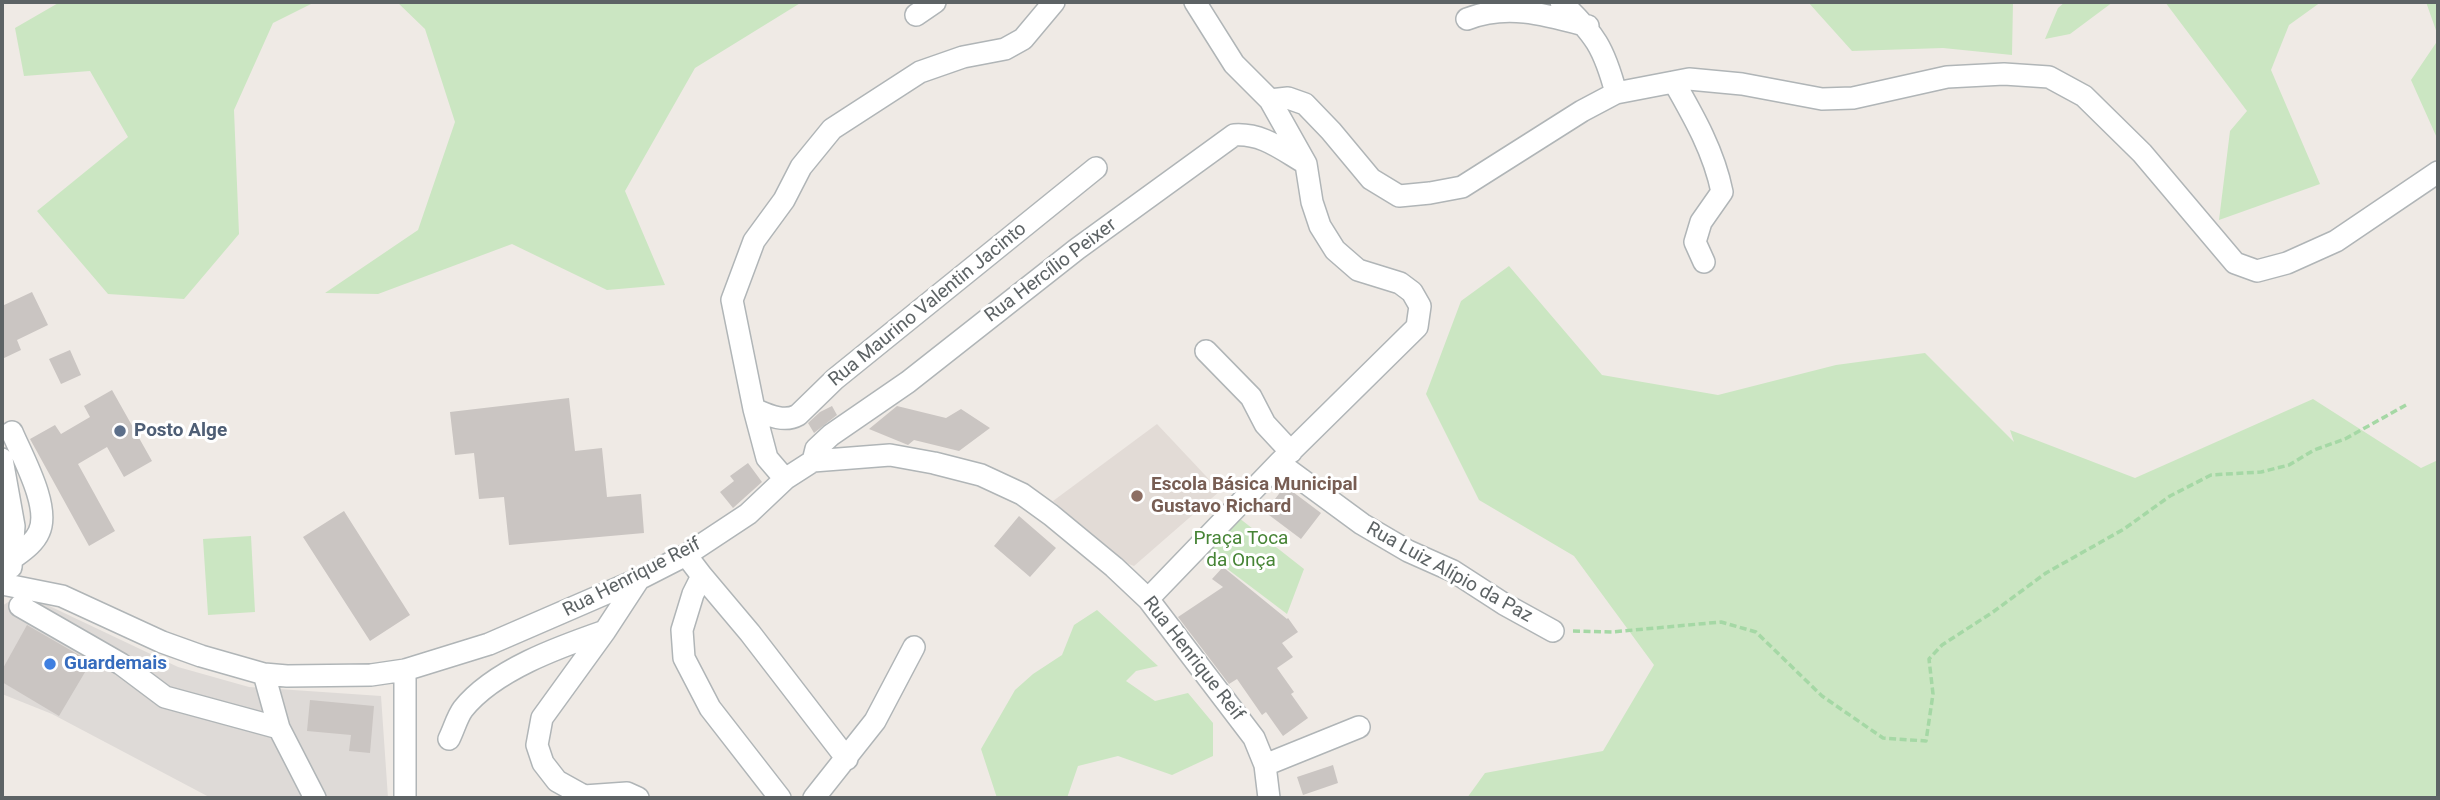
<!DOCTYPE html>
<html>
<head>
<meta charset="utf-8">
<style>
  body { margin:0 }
  #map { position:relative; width:2440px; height:800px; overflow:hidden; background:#efeae5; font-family:Roboto,sans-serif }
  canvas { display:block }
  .frame { position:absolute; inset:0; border:4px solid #5d6365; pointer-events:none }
</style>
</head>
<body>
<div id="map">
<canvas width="2440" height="800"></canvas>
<div class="frame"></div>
</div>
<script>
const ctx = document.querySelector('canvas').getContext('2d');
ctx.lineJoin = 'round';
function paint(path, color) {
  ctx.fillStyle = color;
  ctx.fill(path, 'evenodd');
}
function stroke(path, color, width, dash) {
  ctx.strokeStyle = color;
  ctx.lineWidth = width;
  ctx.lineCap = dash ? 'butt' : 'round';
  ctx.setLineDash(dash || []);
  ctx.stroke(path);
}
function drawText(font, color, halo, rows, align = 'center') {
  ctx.font = font + ' Roboto,sans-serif';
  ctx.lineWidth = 6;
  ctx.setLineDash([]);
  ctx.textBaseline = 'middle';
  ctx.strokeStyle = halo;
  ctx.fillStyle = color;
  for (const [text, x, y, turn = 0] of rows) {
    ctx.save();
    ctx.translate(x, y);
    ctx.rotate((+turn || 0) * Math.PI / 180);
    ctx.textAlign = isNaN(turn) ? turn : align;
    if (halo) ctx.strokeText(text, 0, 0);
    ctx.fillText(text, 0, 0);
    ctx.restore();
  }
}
paint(new Path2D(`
  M22,593l156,74 71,20 132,9 7,102h-177l-159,-84 -50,-20v-88z`), '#dedad7');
paint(new Path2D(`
  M1157,424l63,67 -86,75 -13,-5 -68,-60z`), '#e2dbd6');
paint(new Path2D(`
  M60,2h255l-42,21 -39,87 5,124 -55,65 -76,-5 -71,-83 91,-74 -38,-66 -66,5 -9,-48z
  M397,2h405l-107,66 -70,123 40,94 -58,5 -95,-46 -134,50 -53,-1 93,-63 37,-108 -30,-93z
  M1808,2h205l-1,53 -69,-7 -91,3z
  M2065,2h48l-43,32 -25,5 13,-31z
  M2165,2h156l-32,23 -18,45 49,114 -101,36 11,-89 17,-20z
  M2426,2h12v34z
  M2438,40v98h-1l-26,-58z
  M1509,266l93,109 116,20 118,-30 89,-12 89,89 -4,-12 125,48 178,-79 108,69 17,-8v338h-971l18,-25 118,-22 51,-86 -80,-109 -95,-56 -53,-106 35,-93z
  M1234,514l70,55 -17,45 -86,-65z
  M251,536l4,76 -47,3 -5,-76z
  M1097,610l61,56 -22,5 -10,10 29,20 33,-8 25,30v33l-41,19 -54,-19 -40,10 -11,32h-70l-16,-49 34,-59 18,-16 29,-19 12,-30z`), '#cbe6c2');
paint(new Path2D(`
  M32,292l16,33 -31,15 4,10 -19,9v-53z
  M70,350l11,25 -20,9 -12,-25z
  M112,390l40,71 -28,16 -17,-30 -29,17 37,67 -26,15 -59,-107 25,-14 6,9 29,-17 -6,-11z
  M569,398l6,53 27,-3 5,49 34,-3 3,39 -135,12 -5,-48 -25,2 -5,-46 -19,2 -5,-43z
  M832,406l5,9 -23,18 -6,-10 12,-11z
  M897,406l49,12 15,-9 29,19 -31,23 -45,-11 -6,5 -39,-16z
  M748,463l14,19 -29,26 -13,-16 14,-11 -4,-5z
  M1285,486l36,27 -20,26 -36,-27z
  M344,511l66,104 -40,26 -67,-104z
  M1019,516l37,32 -26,29 -36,-31z
  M1223,567l64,52 1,-1 10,14 -16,11 11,14 -16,11 17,24 -3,2 17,24 -25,18 -17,-24 -4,3 -25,-36 -8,5 -51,-67 45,-30 -11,-8z
  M27,625l64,37 -32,54 -57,-34v-12z
  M310,700l64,6 -4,47 -21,-2 2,-16 -44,-4z
  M1333,765l5,18 -35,12 -6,-18z`), '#cac5c2');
const minor = new Path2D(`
  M1561,2c34,32 43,46 55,91
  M916,15l19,-13
  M1467,19c41,-16 80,-4 121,7
  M1674,82c20,35 40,70 48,110l-21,30 -6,20 9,20
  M1270,100l18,-2 17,6 26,27 40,48 28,17 31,-3 32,-6 120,-76 34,-18 73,-14 53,5 80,15 31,-1 94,-21 57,-3 45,3 35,19 58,57 93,110 22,8 30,-8 49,-22 102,-69
  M1206,351l45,46 14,27 26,28
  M754,409c14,6 30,14 44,6l37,-36 261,-211
  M2,459l12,67 -3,41
  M813,461l3,-12 15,-14 77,-53 169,-133 157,-114c28,-2 47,14 71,28
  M1279,463l83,61 46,27 45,20 51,33 49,27
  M785,479l-18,-21 -13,-49 -22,-109 22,-59 30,-41 17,-33 31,-38 88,-57 43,-15 42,-8 18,-10 31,-37
  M686,555l16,21 -9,18 -11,36 2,28 26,50 70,90
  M12,559c9,-7 22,-15 27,-27 12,-25 -17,-76 -27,-100
  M702,576l48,57 97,126
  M2,584l60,12 100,46 39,14 63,18 23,2 84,-1 34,-5 84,-26 150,-65 47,-24 62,-41 37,-35 28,-18 77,-6 44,8 47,12 41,19 29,21 63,52 34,32 106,139 11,27 4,33
  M1148,599l131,-136 138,-136 3,-21 -8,-14 -12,-9 -42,-13 -23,-20 -15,-24 -8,-24 -6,-38 -36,-64 -36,-36 -39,-62
  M20,606l101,58 44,33 114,31
  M405,670v128
  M264,674l15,54 36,70
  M449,739c5,-10 8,-22 14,-30 31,-39 96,-62 142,-78
  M1265,765l94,-38
  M638,798l-11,-5 -43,3 -27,-15 -14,-18 -6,-18 5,-27 63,-87 34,-52
  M814,798l61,-77 39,-74`);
stroke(minor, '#b0b5b7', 24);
stroke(new Path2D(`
  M1573,631l39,1 109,-10 35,10 66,64 61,42 43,3 7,-47 -4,-35 13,-14 51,-33 53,-39 78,-44 46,-33 41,-21 50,-3 28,-7 25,-15 31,-11 61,-34`), '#a5d8a5', 3.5, [7, 3.5]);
stroke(minor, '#fff', 21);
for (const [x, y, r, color] of [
  [120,431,7,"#5c6f8a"],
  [1137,496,7,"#8d6e63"],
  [50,664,7,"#3f7fe0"]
]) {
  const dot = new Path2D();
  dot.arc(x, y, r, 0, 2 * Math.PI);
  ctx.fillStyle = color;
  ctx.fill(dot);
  stroke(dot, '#fff', 2.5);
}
drawText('19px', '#5d6365', '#fff', [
  ["Rua Hercílio Peixer",1051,271,-37],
  ["Rua Maurino Valentin Jacinto",928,305,-39],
  ["Rua Luiz Alípio da Paz",1449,573,29],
  ["Rua Henrique Reif",632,578,-27],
  ["Rua Henrique Reif",1193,659,52]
]);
drawText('bold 19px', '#4e5e75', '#fff', [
  ["Posto Alge",134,431]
], 'left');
drawText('bold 19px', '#785e54', '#fff', [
  ["Escola Básica Municipal",1151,485],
  ["Gustavo Richard",1151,507]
], 'left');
drawText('19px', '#468435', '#fff', [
  ["Praça Toca",1241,539],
  ["da Onça",1241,561]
]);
drawText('bold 19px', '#366cbe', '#fff', [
  ["Guardemais",64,664]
], 'left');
</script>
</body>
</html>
